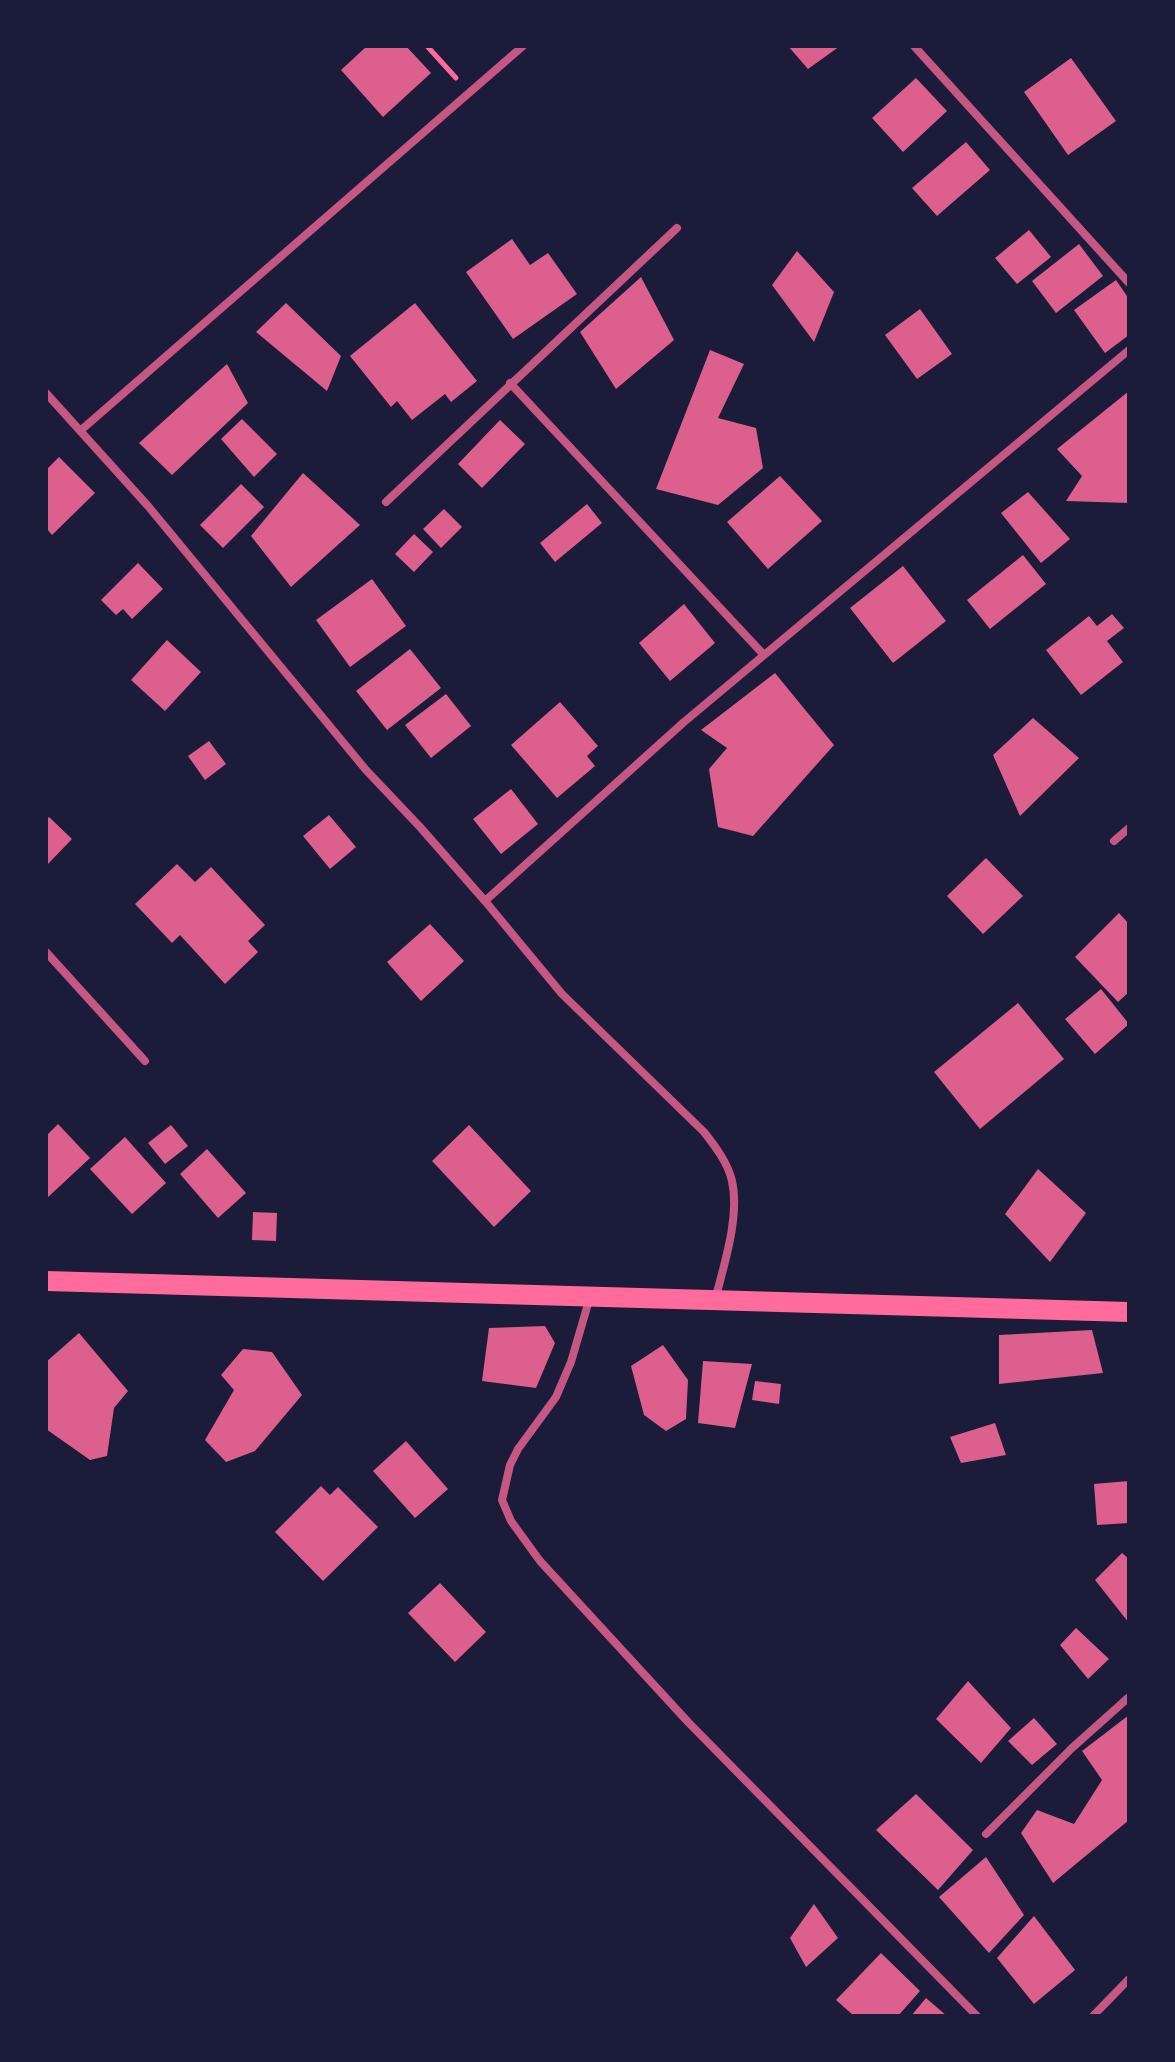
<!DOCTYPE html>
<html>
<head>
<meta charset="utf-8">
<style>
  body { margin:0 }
  #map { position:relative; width:1175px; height:2062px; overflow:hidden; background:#1b1b3a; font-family:Barlow,sans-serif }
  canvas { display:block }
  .frame { position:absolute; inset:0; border:48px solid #1b1b3a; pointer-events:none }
</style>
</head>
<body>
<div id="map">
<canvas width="1175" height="2062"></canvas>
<div class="frame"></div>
</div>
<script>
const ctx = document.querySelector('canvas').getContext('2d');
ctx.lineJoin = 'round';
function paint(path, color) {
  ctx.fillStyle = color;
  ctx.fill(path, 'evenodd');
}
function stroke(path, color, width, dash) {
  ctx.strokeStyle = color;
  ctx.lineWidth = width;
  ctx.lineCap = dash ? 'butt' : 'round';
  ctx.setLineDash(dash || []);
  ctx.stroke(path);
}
paint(new Path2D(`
  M367,46h39l25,27 -48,44 -42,-47z
  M788,46h52l-32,23z
  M1071,58l45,63 -48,34 -44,-63z
  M916,78l31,33 -44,41 -31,-34z
  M966,142l24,28 -53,46 -25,-28z
  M1029,230l22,27 -34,27 -22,-26z
  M512,239l18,26 18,-12 29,41 -64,45 -47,-67z
  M1079,244l24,32 -47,37 -24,-32z
  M797,251l37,41 -20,50 -42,-57z
  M641,277l33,63 -58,49 -36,-57z
  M1116,280l13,19v36l-24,18 -31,-43z
  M286,303l55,53 -14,35 -71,-59z
  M415,303l62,78 -26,21 -6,-8 -33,26 -15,-19 -6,6 -41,-51z
  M920,309l32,45 -35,25 -32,-44z
  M710,350l34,14 -26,54 38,10 7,40 -45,37 -62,-16z
  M227,364l21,39 -76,72 -33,-32z
  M1129,391v112l-63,-2 16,-25 -25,-27z
  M242,419l35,35 -23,23 -33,-38z
  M500,420l25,24 -43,44 -24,-24z
  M59,457l36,36 -43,42 -6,-7v-58z
  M303,473l57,52 -69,62 -40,-51z
  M780,476l42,45 -54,48 -41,-47z
  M241,484l23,23 -41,41 -23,-23z
  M1028,492l42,47 -29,24 -40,-50z
  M587,504l15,19 -47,39 -15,-19z
  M444,509l18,18 -21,21 -18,-19z
  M414,534l19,18 -19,20 -19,-18z
  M1023,555l23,29 -56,45 -23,-29z
  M138,563l25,26 -31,30 -9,-10 -7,6 -15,-15z
  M903,566l43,55 -53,42 -43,-55z
  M372,579l34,47 -56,41 -34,-47z
  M684,604l31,39 -45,38 -31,-38z
  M1112,614l12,14 -17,13 16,21 -42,33 -35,-45 43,-34 8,10z
  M167,640l34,32 -36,39 -34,-31z
  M410,649l31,39 -54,42 -31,-39z
  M775,673l59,72 -81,91 -35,-9 -9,-58 18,-21 -26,-18z
  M446,694l25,32 -40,32 -26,-33z
  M560,702l38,44 -11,10 8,10 -38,32 -46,-53z
  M1033,718l46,40 -59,58 -27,-61z
  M209,741l17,23 -21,16 -17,-24z
  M511,789l27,35 -37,30 -28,-35z
  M329,815l27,32 -26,22 -27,-33z
  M49,817l23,22 -26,27v-46z
  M986,858l37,38 -40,38 -36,-38z
  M177,864l18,18 16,-15 54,58 -17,16 10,11 -33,32 -45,-49 -8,8 -37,-39z
  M1119,913l10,11v68l-11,10 -43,-45z
  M430,924l34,37 -43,40 -34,-39z
  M1101,989l28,35 -34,30 -30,-35z
  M1018,1003l46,56 -84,70 -46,-57z
  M58,1124l32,34 -44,41v-63z
  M171,1125l17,21 -23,18 -17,-21z
  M469,1125l62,66 -37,36 -62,-66z
  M125,1137l41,46 -34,31 -42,-45z
  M207,1149l39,44 -28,25 -38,-44z
  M1038,1169l48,44 -36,49 -45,-48z
  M253,1212l24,1 -1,28 -24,-1z
  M545,1326l10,17 -19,45 -54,-7 7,-53z
  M1092,1330l11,43 -104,11v-49z
  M79,1333l49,58 -14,17 -7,48 -17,4 -44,-31v-67z
  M663,1345l25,35 -2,39 -20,12 -22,-16 -13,-49z
  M243,1349l29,3 30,43 -47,56 -29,11 -21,-22 29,-50 -13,-15z
  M703,1361l49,3 -17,64 -37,-5z
  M755,1381l26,3 -2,20 -27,-4z
  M995,1423l11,32 -45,8 -11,-26z
  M406,1441l42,48 -33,29 -42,-47z
  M1129,1481v42l-32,2 -3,-41z
  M321,1486l9,9 8,-8 40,40 -55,54 -48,-49z
  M1122,1553l7,6v64l-34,-43z
  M440,1583l46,49 -31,30 -47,-49z
  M1076,1628l33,31 -21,20 -28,-34z
  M968,1681l43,47 -30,35 -45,-44z
  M1129,1715v105l-76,63 -32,-50 16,-23 37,14 28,-44 -20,-29z
  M1034,1718l23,26 -25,21 -24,-24z
  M916,1794l57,56 -35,40 -62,-60z
  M986,1857l38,58 -35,38 -50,-56z
  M814,1904l24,34 -32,29 -16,-29z
  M1034,1916l41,54 -41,34 -37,-46z
  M881,1953l39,38 -22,25h-44l-18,-16z
  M926,1998l21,18h-36z`), '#dd5f8e');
stroke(new Path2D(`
  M427,46l29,32`), '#ff6b9d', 5);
stroke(new Path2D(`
  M914,46l215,237
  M510,383l254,272
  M46,393l102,113 218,264 54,57 65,74
  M80,431l443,-385
  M386,502l291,-274
  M1114,841l15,-13
  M46,952l99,109
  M590,1297l-19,65 -15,35 -38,52 -8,16 -8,35 9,21 29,40 148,161 289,294
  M715,1300c9,-35 25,-84 17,-119 -4,-18 -17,-35 -28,-49l-142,-138 -77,-93 199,-179 445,-372
  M986,1834l86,-86 57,-51
  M1093,2016l36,-37`), '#c65784', 8);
stroke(new Path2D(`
  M46,1281l1083,31`), '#ff6b9d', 20);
</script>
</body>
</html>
